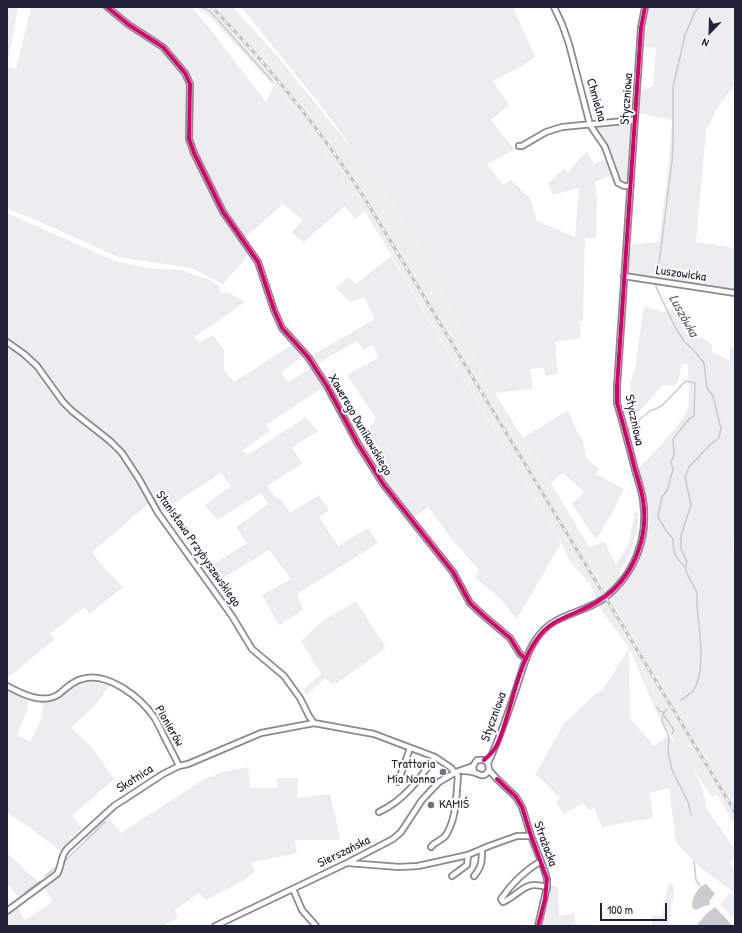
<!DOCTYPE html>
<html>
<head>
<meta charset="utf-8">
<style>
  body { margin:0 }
  #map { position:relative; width:742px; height:933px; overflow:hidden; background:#fff; font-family:"Patrick Hand",sans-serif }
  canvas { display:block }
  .frame { position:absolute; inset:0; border:8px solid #22223b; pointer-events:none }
  .north { position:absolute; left:690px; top:12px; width:40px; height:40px; -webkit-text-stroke:3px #fff; paint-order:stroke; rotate:203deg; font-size:11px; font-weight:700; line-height:16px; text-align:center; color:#22223b }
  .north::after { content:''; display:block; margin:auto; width:14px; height:18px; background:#22223b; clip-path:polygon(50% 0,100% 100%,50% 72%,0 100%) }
  .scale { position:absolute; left:600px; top:903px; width:67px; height:18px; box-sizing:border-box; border:2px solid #22223b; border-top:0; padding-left:5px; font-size:12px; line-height:14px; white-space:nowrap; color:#22223b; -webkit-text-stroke:3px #fff; paint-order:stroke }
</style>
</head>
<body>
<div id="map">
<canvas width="742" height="933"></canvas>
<div class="frame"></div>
<div class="north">N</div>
<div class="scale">100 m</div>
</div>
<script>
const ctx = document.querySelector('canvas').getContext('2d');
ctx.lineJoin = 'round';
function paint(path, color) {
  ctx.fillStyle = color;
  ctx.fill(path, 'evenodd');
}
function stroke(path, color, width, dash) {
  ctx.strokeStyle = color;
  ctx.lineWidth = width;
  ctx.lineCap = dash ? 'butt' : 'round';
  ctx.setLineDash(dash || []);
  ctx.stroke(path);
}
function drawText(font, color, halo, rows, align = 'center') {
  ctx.font = font + ' "Patrick Hand",sans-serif';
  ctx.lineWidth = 4;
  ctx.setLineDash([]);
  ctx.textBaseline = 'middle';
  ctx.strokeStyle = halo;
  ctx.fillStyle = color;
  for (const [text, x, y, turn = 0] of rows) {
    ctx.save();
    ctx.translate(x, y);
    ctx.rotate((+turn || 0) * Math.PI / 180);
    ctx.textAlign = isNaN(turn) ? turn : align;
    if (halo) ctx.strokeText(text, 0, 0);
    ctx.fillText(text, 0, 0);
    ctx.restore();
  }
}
paint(new Path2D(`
  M196,7h37l46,51 99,123 50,78 40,84 27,50 56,90 38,64 15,-5 2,2 22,47 107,192v42l-18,-30 -6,1 -52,-78 -30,-70 -26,-35 -13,-29 -19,-21 -10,-20 -181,-307 -16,-25 -63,-92 -27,-33 -64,-69z
  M356,601l30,47 -52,37 -9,-7 -18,17 -4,-5 18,-16 -20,-33 20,-19z`), '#eeeeef');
paint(new Path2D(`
  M7,7h11l-11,60 9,2 15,-62h160l15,17 60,78 8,-16 27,33 63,92 -9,8 -10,-13 -42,37 -11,-11 11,-12 -20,-16 -41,36 9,12 -28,32 -32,-16 -73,-11 -82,-37 -29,-11z
  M241,7h272l22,50 -13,9 -29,15 16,24 -18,15 24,30 -28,14 16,21 8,-5 19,18 7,23 38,16 4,-49 -26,7 -5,-11 16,-16 3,5 20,-22 7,13 17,-7 -4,-12 -11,-16 3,-5 33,-3 -4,63h-5l-3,-2 -3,-9 -22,9 2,17 -1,39h-11l-2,83 -3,1 1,16 -26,4 3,32 -13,2 -1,-8 -14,1 3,20 -38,4 -27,-50 -40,-84 -50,-78 -17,-20 -27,-38 -25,-32z
  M648,7h87v77l-19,26 -10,21 -10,111 39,6v42l-102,-15 -5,-4 2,-22 2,-5 27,-2 8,-62 5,-60 -34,-7 3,-22 12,-5 3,-38 -13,-1z
  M7,213l108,48 32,7 34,2 29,10 9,6 2,7 7,-1 17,10 -50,35 4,6 14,-8 11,15v20l10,12 59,-38 11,12 -23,16 7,11 24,-16 13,19 -59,39 4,6 -27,19 5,5 58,-38 12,14 -26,17 11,15 -36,23 10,13 3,-1 10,15 29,-18 10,15 -10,7 19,29 30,-18 10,15 -81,51 6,16 -24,15 -17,-30 29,-16 -22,-29 -57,35 -10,-13 45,-29 -11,-16 32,-23 -7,-11 -44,27 -12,-15 26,-19 -10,-13 -61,39 -7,-12 -61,52 8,11 23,24 -33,27 -6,-7 -34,27 5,5 -48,39v-327l9,-7 -9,-6z
  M391,256l170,287 -44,76 -18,-21 -24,-21 4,-7 -25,-28 -26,-35 -15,11 -28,-34 -26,-42 17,-23 -29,-44 32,-18 -7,-12 -8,5 -7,-9 -42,24 -6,-8 66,-38 -11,-22 -14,5 -15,-14 14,-11 7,7z
  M644,306l19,6 12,-3 13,21 10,9 4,-2 10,8v7l18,9v-14h5v177l-2,28h2v249l-57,-95 7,-4 -6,-12 -7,6 -60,-100c17,-18 33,-40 35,-65l2,-1 1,-19h-3l-10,-41c12,-12 47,-48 51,-62 2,-9 0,-33 0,-43l-6,-1 -4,18 -4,4 -12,-1 -20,24 -8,6 -4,-32 5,-15z
  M568,410l7,17 8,14 3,17 13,11 -3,5 28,15 -12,24 -15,25 -3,-1 -22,-33 12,-12 -21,-19 -12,10 -28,-45z
  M635,511l4,3c-3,29 -8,41 -24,66l-5,-5 19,-32z
  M362,615l13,20 -16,10 -13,-20z
  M334,617l6,9 -9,6 -6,-8z
  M344,628l14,19 -10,7 -14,-19z
  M376,639l4,6 -27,18 -4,-5z
  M629,648l1,70 24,28 13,-10 16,12 18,37 7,26 27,38v7l-5,7 5,9v21l-34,-25 -25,-25 -7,-55 -19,5 3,25 -51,9 -8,-19 -5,2 -5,-7 -20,11 -8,-12 4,-4 -21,-21 -4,-2 29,-51 32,-31 6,-2z
  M92,678l20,4 -16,22 -25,24 21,19 22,32 -42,37 10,12 -22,23 -23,-18 -30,-21v-124l13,7 9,3 -2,13 -10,24 13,7 12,-25 2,-17 31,-17z
  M248,767l2,21h27v-10h21l-1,20 33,-4 6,24 4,22h-45l2,13 -46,10 4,8 -12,10 -37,19 -7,-7 -24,17 3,8 -15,8h-156v-13l10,-7 7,14 29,-18 -9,-15 9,-6 6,-6 4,-5 2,-7 21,-21 1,-9 20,-17 14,17 83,-54 19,-7z
  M7,853l29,27 4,9 -18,12 -15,-18z
  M669,882l6,5 -7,39h-17l2,-11 9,1z
  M550,884l8,3 1,29 15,-3 2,13h-35l9,-32z
  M730,893l5,3v24l-15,-16z`), '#ededef');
paint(new Path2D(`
  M706,884l9,10 -6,7 1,3 -2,2 -1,-1 -12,5 -3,-3c0,-9 5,-20 14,-23z
  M715,907l18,19h-37l10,-12z`), '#cacad0');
stroke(new Path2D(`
  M201,7l9,4 62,70
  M627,430l24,-20c12,0 25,-21 35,-29l9,2 -1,33 -5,3 -16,20 1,16 -3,7 2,8 -3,10 -2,9 -6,8 -4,20 7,12 8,10c0,14 2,18 12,28
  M681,700c5,-3 11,-7 14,-12 11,-24 4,-57 2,-83 -1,-4 1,-8 0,-12 -3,-11 -15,-19 -10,-31l-6,-13v-13l10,-31 -6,-28 4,-10 21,-22 9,-7 2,-9 -8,-33 -6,-8 -3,-25 -8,-10 -12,-12 -9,-14 -19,-40 16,-126 1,-20v-54l12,-52 10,-23 4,-5
  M657,707l3,4 3,1
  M667,709l-4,5 -1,7 7,16 -1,15 4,18 16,32 3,13
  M663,714l11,16 -2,4
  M125,803l36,-24
  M65,861l40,-39
  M694,861l2,19 4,6
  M45,876l14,-11
  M23,897c2,-7 11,-11 17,-16`), '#cacad0', 1.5);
const minor = new Path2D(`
  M107,7l22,18 34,22 22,26 5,11 -1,55 5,14 29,59 35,50 16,48 8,18 26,29 19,29 31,58 25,40 70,88 17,31 14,13 26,22 10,16 6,5
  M554,7l8,17 7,20 21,81 15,22 13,36 6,3h7
  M519,146h3l24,-14 16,-5 73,-7
  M624,276l111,17
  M7,342l17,12 13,12 26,36 9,9 38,30 12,12 17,26 19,34 74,103 20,33 32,27 16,22 9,18 5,7
  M7,686c15,8 36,19 52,8 7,-6 14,-13 23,-15 25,-8 58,18 72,38 5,8 9,18 14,27 4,8 8,15 11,22
  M488,763c11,-23 19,-47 27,-71 7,-20 11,-41 25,-58 16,-20 43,-21 63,-35 31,-23 46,-61 40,-99 -2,-13 -7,-25 -10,-38 -5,-19 -10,-39 -16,-59v-16l24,-359 4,-21
  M489,770l8,9 19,18 6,10 9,29 13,33 3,10v8l-9,39
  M462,771c4,0 7,0 10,1 8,1 11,8 17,-2l-1,-7 -4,-3h-7l-4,6 1,6
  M398,782l12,-34
  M379,812c24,-11 41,-33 56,-55
  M541,861c-17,10 -29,22 -40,38l2,3c11,-4 20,-17 31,-17 4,0 9,1 13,2
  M348,863l51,4 19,-1 50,-11 21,-9 28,-10h14
  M452,876l15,-11 1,-10
  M474,876c8,-9 8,-15 8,-27
  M293,889l9,21 14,16
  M7,911l50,-37c5,-8 3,-17 10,-25l47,-43 49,-32 16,-8 9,-2 73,-31 53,-10 60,11 61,23 15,10 8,9c-2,20 -1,41 -12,59 -4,6 -11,6 -15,12
  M215,926l132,-63 46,-24 8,-7 21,-32 17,-18 17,-10 17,-6`);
stroke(minor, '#8a8a8f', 8);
stroke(minor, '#fff', 4.5);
const rail = new Path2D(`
  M212,7c57,59 109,123 153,192l370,613`);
stroke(rail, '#c2c2c4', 3);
stroke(rail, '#fff', 1.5, [4.5]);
stroke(new Path2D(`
  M107,7l22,18 34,22 22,26 5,11 -1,55 5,14 29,59 35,50 16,48 8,18 26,29 19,29 31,58 25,40 70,88 17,31 14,13 26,22 10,16 6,5
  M484,760c3,-3 7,-6 9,-9 6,-7 9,-19 12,-28 8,-25 16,-63 32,-84 15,-23 42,-24 63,-39 33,-21 49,-62 43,-100 -2,-13 -7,-25 -10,-38 -5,-19 -10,-39 -16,-59v-16l24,-359 4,-21
  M497,779l19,18 6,10 9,29 16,43 -2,20 -7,27`), '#d6006c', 4);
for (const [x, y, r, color] of [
  [443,772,4,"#6f6f80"],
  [431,805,4,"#6f6f80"]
]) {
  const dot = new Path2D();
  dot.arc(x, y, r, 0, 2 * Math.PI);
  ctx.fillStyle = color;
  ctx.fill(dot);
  stroke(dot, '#fff', 1.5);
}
drawText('13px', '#22223b', '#fff', [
  ["Styczniowa",627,99,-86],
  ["Chmielna",596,100,74],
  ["Luszowicka",681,274,8],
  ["Styczniowa",634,420,78],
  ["Xawerego Dunikowskiego",360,425,60],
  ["Stanisława Przybyszewskiego",198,549,55],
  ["Styczniowa",494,717,-70],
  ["Pionierów",169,726,60],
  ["Skotnica",135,779,-33],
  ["Strażacka",545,844,70],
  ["Sierszańska",344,852,-26]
]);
drawText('13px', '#22223b', '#fff', [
  ["Trattoria",435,765],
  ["Mia Nonna",435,780],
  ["KAMIŚ",439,805,"left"]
], 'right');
drawText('italic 14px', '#5c5c6f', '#fff', [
  ["Luszówka",683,316,61]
]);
</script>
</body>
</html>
